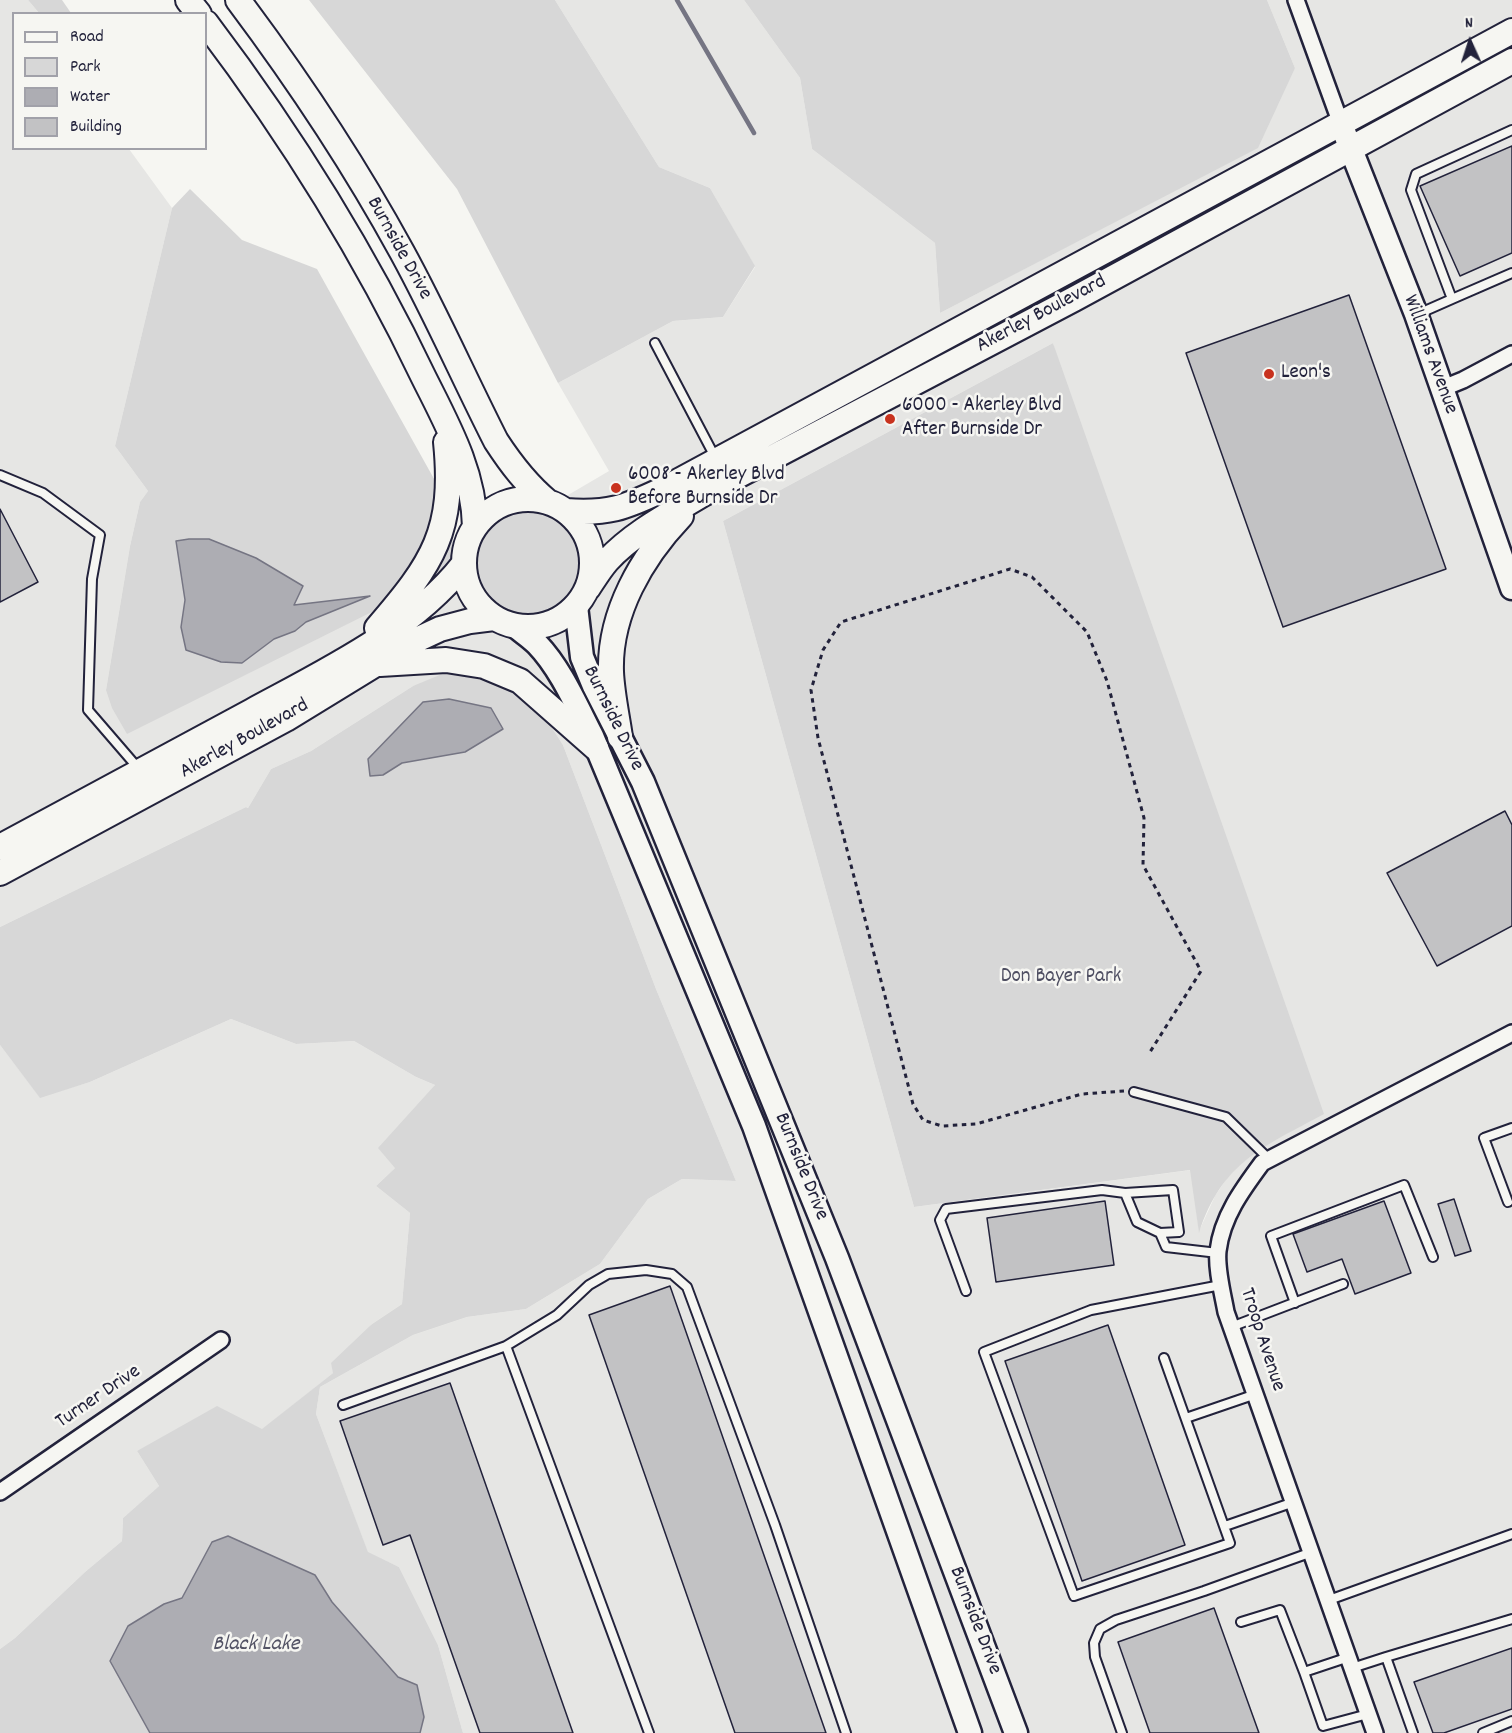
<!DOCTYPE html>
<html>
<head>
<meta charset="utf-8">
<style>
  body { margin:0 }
  #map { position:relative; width:1512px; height:1733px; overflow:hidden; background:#f6f6f2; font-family:Dekko,sans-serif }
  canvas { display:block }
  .legend { position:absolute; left:12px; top:12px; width:195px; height:138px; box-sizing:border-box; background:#f6f6f2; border:2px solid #a1a1a9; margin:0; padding:8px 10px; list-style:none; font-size:18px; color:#22223b }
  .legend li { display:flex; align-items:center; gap:12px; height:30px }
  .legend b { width:30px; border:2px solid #a1a1a9 }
  .north { position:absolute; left:1440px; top:12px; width:60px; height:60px; -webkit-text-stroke:4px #f6f6f2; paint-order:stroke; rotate:357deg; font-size:16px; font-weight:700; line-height:24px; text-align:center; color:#22223b }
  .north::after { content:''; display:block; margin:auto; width:21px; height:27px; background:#22223b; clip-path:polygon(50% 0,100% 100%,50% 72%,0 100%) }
</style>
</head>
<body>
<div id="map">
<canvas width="1512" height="1733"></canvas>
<ul class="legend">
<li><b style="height:8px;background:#f6f6f2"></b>Road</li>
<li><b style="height:16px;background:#d7d7d7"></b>Park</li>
<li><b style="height:16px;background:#adadb3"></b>Water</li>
<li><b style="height:16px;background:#c2c2c4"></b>Building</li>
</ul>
<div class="north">N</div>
</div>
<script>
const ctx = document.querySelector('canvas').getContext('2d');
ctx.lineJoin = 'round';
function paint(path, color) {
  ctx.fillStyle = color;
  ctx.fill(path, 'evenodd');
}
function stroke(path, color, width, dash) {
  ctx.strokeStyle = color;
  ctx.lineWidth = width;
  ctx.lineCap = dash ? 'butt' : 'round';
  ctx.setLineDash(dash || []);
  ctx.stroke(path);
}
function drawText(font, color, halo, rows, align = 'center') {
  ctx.font = font + ' Dekko,sans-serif';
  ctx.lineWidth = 5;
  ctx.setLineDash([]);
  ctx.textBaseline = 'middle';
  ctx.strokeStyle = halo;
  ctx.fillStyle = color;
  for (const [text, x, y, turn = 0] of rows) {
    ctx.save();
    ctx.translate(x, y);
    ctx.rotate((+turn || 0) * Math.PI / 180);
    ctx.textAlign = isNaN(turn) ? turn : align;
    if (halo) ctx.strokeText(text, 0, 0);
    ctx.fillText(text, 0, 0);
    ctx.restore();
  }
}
paint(new Path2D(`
  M0,0h28l11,13 -25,1v134l115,1 43,59 -57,238 33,45 -8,11 -10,44 -24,144 354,-122 57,-43 92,-54 -51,-88 115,-62 50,-4 32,-50 -45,-79 -51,-21 -104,-167h189l56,78 12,71 123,94 5,70 195,-102 160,-143 -28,-68h245v1733h-1049l-25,-88 -39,-78 -31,-14 -52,-139 4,-27 93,-52 54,-18 59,-8 74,-45 48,-65 34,-20 54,2 -80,-192 -93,-244 -43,-67 -107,8 -102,65 -40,18 -23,39 -2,-1 -246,120zM1053,343l210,804 -24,18 -12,13 -12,18 -16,35 -8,-61 -277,37 -191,-686z
  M231,1019l65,25 58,-3 62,36 19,8 -40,83 -19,18 34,27 -8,91 -30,20 -39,49 -71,57 -125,21 22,35 -36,32 -1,23 -37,31 -70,66 -15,11v-604l40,52 50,-15z`), '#e6e6e4');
paint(new Path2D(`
  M28,0h34l9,13h-32z
  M309,0h246l104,167 51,21 45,78 -32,51 -50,4 -115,62 -101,-194z
  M744,0h523l28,68 -37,80 -318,165 -5,-70 -123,-94 -12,-71z
  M190,189l52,51 75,29 121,217 22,82 -333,166 -15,-26 -6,-18 24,-144 10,-44 8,-11 -33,-45 57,-238zM189,539l67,19 47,28 -10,19 74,-8 -61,25 -11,9 -21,8 -32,24 -61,-36 4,-27 -9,-59z
  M1053,343l271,771c-61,33 -102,48 -125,119l-9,-63 -276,37 -191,-686z
  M470 558a56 56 0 1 1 112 0a56 56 0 1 1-112 0Z
  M476,660l44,18 43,67 93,244 80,192 -54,-2 -34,20 -48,65 -74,45 -59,8 -54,18 -93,52 -4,27 52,138 31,15 39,78 25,88h-43l4,-16 -7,-32 -19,-8 -66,-75 -17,-27 -87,-39 -16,6 -30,56 -18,6 -38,85 24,44h-150v-84l15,-11 70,-66 37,-31 1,-23 36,-32 -22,-35 80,-45 45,23 71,-56 -2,-10 41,-39 30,-20 8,-91 -34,-27 19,-18 -17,-20 57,-63 -19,-8 -62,-36 -58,3 -65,-25 -141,63 -50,16 -40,-53v-118l246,-120 2,1 23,-39 40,-18 102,-65zM423,702l80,27 -38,23 -63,11 -19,12 -13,1 32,-50z`), '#d7d7d7');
const water = new Path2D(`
  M189,539h20l47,19 47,28 -9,19 76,-9 -64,26 -11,9 -21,8 -32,24 -21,-1 -35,-12 -5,-23 4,-27 -9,-59z
  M449,699l42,9 12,21 -38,23 -63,11 -19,12 -13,1 -2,-17 55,-57z
  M228,1536l87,39 17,27 66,75 19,8 7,32 -4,16h-270l-40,-72 18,-35 36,-22 18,-6 30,-56z`);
paint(water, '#adadb3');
stroke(water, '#757583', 1.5);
stroke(new Path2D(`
  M677,0l77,133`), '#757583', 4.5);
const building = new Path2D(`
  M1512,146v107l-52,23 -40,-90z
  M1349,295l97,274 -163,58 -97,-274z
  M0,509l38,73 -38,20z
  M1505,811l7,14v101l-75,40 -50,-93z
  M1454,1199l17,52 -16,5 -17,-52z
  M1105,1201l9,64 -118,17 -9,-64z
  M1384,1201l27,72 -56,21 -13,-35 -35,13 -14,-38z
  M670,1286l156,447h-91l-146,-418z
  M1108,1325l77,220 -103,36 -77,-220z
  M450,1383l123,350h-93l-70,-198 -27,10 -43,-124z
  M1214,1608l45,125h-109l-32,-91z
  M1512,1648v61l-68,24h-11l-19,-51z`);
paint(building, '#c2c2c4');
stroke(building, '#22223b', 1.5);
const lane = new Path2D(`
  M1452,299l60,-26
  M1418,314l34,-15 -41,-109 5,-16 96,-44
  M655,343l60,114
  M0,475l43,18 57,42 -8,44 -4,131 50,58
  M1134,1092l92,25 44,43
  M1125,1193l48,-3 6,42 -19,1
  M1508,1202l-24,-64 28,-10
  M966,1291l-26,-71 6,-11 156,-19 23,3 12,29 23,11 6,14 52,6
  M1295,1303l-24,-67 133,-51 29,72
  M1231,1327l112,-43
  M506,1346l51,-31 32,-30 19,-11 38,-4 26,4 15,13 88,238 71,208
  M1164,1358l66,185 -156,53 -90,-244 107,-42 130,-25
  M343,1405l163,-59 143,387
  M1186,1418l70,-24
  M1225,1526l69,-24
  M1329,1600l183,-66
  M1241,1622l39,-12 24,62
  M1349,1657l-45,15 19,54 45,-12
  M1386,1657l126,-38
  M1352,1668l34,-11 27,76
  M1122,1733l-27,-76 -1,-14 6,-14 16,-9 88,-29 108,-39
  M1483,1733l29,-12`);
const street = new Path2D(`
  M1296,0l45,124
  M1441,389l22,-9 49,-26
  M0,1492l221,-152
  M1375,1733l-149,-421c-3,-17 -10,-43 -8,-61 4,-34 24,-61 44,-88l250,-130`);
const secondary = new Path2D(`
  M1341,124l75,190 96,274
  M576,606l6,51 12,29 49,96 194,476 179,475
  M515,626c7,6 15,11 22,18 24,25 39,61 55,92l162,390 216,607`);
const primary = new Path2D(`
  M188,0l11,14
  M238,0c60,80 116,164 164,252 34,62 62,126 94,189 15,23 30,43 52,61
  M206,23c84,111 158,229 218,355 24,48 50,94 51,149
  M464 563a64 64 0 1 1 128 0a64 64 0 1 1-128 0Z
  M566,511c42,3 58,-3 96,-21l850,-459
  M588,588c6,-9 12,-19 19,-27 27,-29 63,-47 96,-67l371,-195 438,-238
  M377,628c56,-65 78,-97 69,-186
  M380,664l66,-4 38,6 36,15 76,67
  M620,737c-3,-21 -8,-43 -9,-65 -2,-59 31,-115 70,-156
  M0,847c84,-45 168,-90 252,-136 72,-39 160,-81 211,-146
  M0,873l286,-154 124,-76 30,-14 30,-8 24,-3`);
stroke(lane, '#22223b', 12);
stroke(street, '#22223b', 20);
stroke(secondary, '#22223b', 27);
stroke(primary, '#22223b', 28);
stroke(new Path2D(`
  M1124,1091l-42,3 -106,30 -34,2 -19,-6 -10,-16 -95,-366 -7,-48 12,-40 18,-28 169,-53 22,8 55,55 20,49 37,137 -1,47 58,106 -51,81`), '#22223b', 3, [4.5, 4.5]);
stroke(lane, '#f6f6f2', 8);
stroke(street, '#f6f6f2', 15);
stroke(secondary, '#f6f6f2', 22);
stroke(primary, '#f6f6f2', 24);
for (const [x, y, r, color] of [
  [1269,374,6,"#c8321e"],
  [890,419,6,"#c8321e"],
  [616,488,6,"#c8321e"]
]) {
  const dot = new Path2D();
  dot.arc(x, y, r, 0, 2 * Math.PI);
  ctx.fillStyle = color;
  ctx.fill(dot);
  stroke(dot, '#f6f6f2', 2);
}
drawText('21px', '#22223b', '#f6f6f2', [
  ["Burnside Drive",398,249,61],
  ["Akerley Boulevard",1042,315,-28],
  ["Williams Avenue",1429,355,70],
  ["Burnside Drive",612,719,64],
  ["Akerley Boulevard",245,740,-29],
  ["Burnside Drive",800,1167,68],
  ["Troop Avenue",1261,1340,72],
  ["Turner Drive",99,1398,-34],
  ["Burnside Drive",974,1621,69]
]);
drawText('21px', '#22223b', '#f6f6f2', [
  ["Leon's",1281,374],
  ["6000 - Akerley Blvd",902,407],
  ["After Burnside Dr",902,431],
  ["6008 - Akerley Blvd",628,476],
  ["Before Burnside Dr",628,500]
], 'left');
drawText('21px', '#4f4f62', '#f6f6f2', [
  ["Don Bayer Park",1061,978]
]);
drawText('italic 22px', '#535365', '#f6f6f2', [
  ["Black Lake",256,1646]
]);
</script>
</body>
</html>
